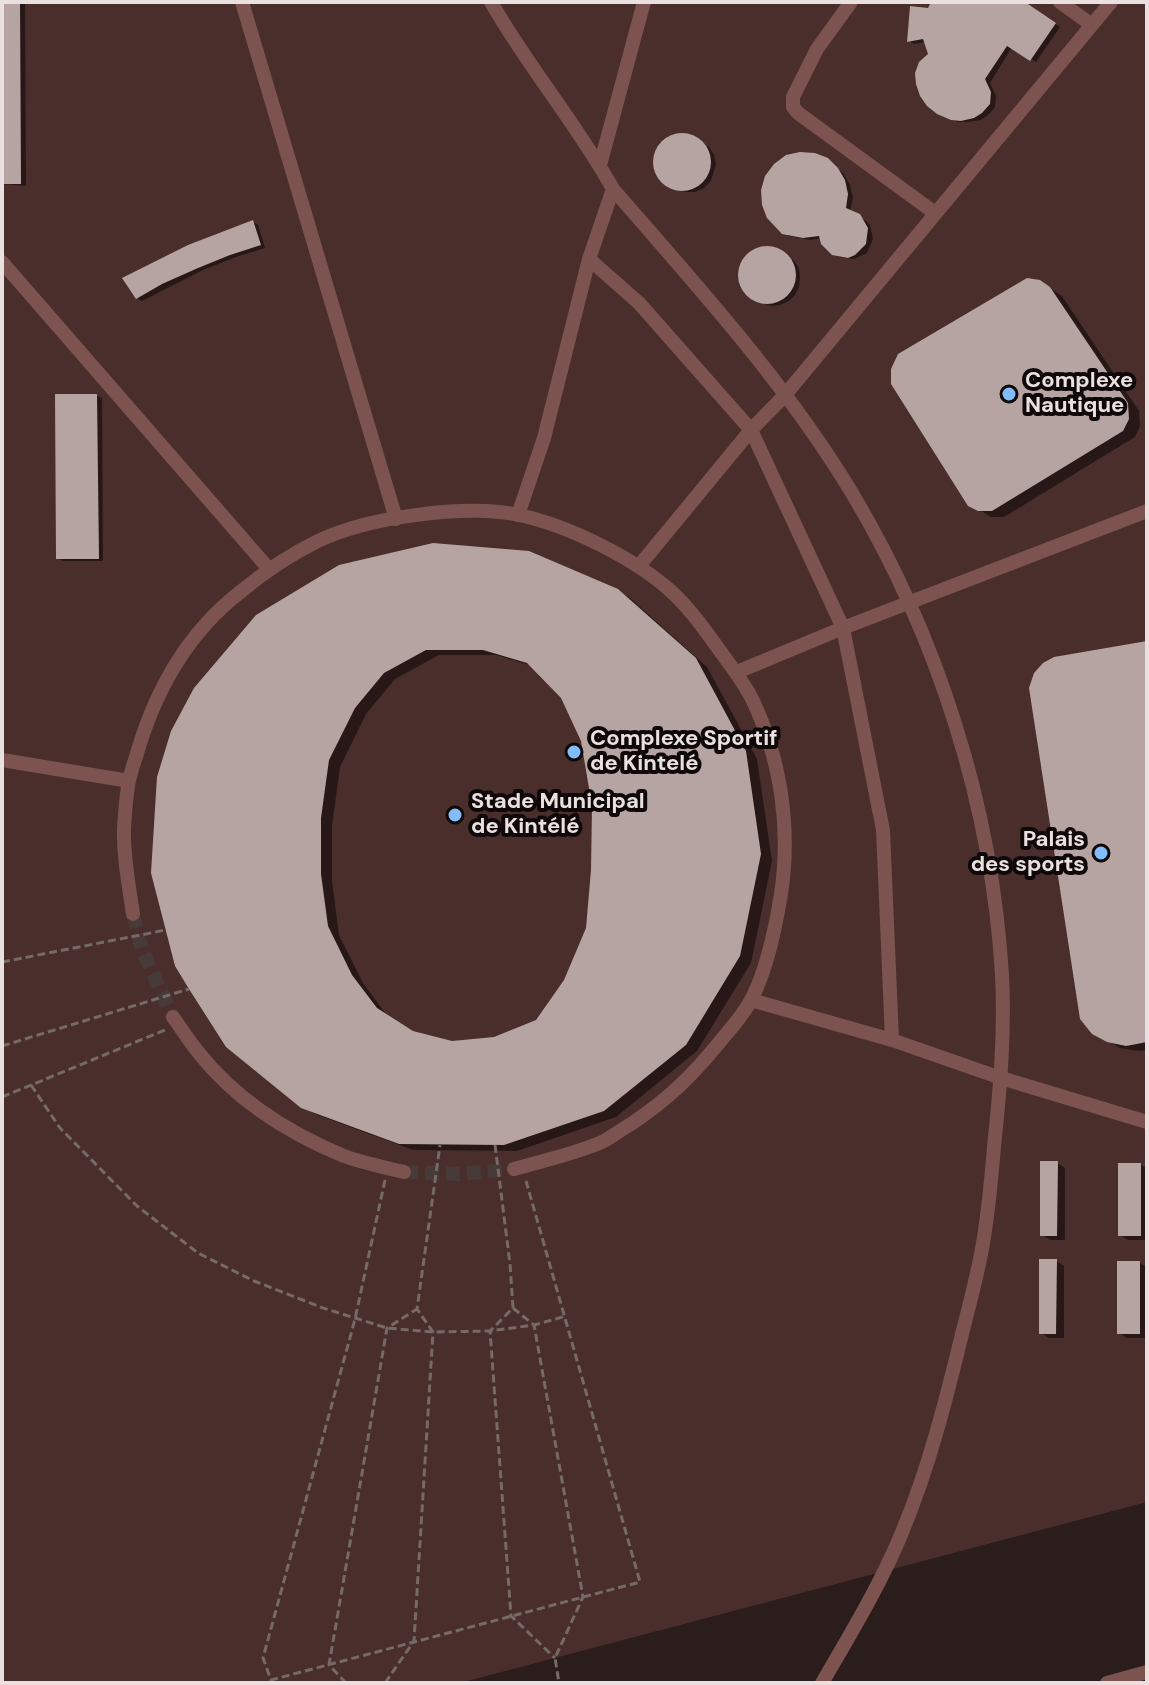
<!DOCTYPE html>
<html>
<head>
<meta charset="utf-8">
<style>
  body { margin:0 }
  #map { position:relative; width:1149px; height:1685px; overflow:hidden; background:#2a1d1b; font-family:"DM Sans",sans-serif }
  canvas { display:block }
  .frame { position:absolute; inset:0; border:4px solid #eae0df; pointer-events:none }
</style>
</head>
<body>
<div id="map">
<canvas width="1149" height="1685"></canvas>
<div class="frame"></div>
</div>
<script>
const ctx = document.querySelector('canvas').getContext('2d');
ctx.lineJoin = 'round';
function paint(path, color) {
  ctx.fillStyle = color;
  ctx.fill(path, 'evenodd');
}
function stroke(path, color, width, dash) {
  ctx.strokeStyle = color;
  ctx.lineWidth = width;
  ctx.lineCap = dash ? 'butt' : 'round';
  ctx.setLineDash(dash || []);
  ctx.stroke(path);
}
function drawText(font, color, halo, rows, align = 'center') {
  ctx.font = font + ' "DM Sans",sans-serif';
  ctx.lineWidth = 8;
  ctx.setLineDash([]);
  ctx.textBaseline = 'middle';
  ctx.strokeStyle = halo;
  ctx.fillStyle = color;
  for (const [text, x, y, turn = 0] of rows) {
    ctx.save();
    ctx.translate(x, y);
    ctx.rotate((+turn || 0) * Math.PI / 180);
    ctx.textAlign = isNaN(turn) ? turn : align;
    if (halo) ctx.strokeText(text, 0, 0);
    ctx.fillText(text, 0, 0);
    ctx.restore();
  }
}
paint(new Path2D(`
  M2,2h1145v1500l-687,181h-458z`), '#492e2b');
paint(new Path2D(`
  M2,2h23l1,184 -24,-2z
  M944,2h79l37,25 -24,35 -24,-15 -22,36 6,13 -1,11 -8,9 -7,4 -12,2h-10l-14,-6 -19,-74 -11,2 -4,-3 52,-27z
  M677,135h9l9,3 14,9 5,8 2,9 -5,17 -7,7 -9,4h-9l-9,-2 -14,-9 -5,-7 -3,-16 2,-8 12,-12z
  M833,164l10,9 7,12 3,13 -3,14 15,8 5,5 3,14 -6,14 -13,6 -15,-2 -6,-3 -12,-16 -11,2 -21,-4 -6,-4z
  M253,222l5,3 7,23 -29,9 -33,13 -61,31 -5,-3z
  M762,248h14l18,13 5,7 1,9 -1,10 -4,8 -6,6 -9,4 -9,1 -15,-6 -8,-6 -8,-14 2,-17 12,-12z
  M1040,282l22,14 77,115 1,15 -5,11 -131,80h-13l-21,-13z
  M97,396l5,2 1,163h-40l-5,-3z
  M617,590l13,8 77,69 50,92 15,102 -21,102 -54,88 -81,66 -99,34 -104,-1 -98,-36 -13,-8 -107,-417zM439,655h57l37,11 30,31 20,44 11,64 -1,66 -5,58 -22,52 -29,41 -42,17 -43,4 -38,-10 -26,-16 -25,-34 -24,-48 -7,-54v-55l8,-59 26,-53 29,-35z
  M1147,643v407l-8,1 -19,-3 -27,-16z
  M1057,1163l8,5v72h-15l-8,-5z
  M1141,1165l6,3v72h-19l-8,-5z
  M1056,1261l8,5v72h-15l-8,-5z
  M1140,1263l7,4v71h-20l-8,-5z`), '#0007');
paint(new Path2D(`
  M2,2h18l1,182h-19z
  M931,2h94l31,21 -26,38 -23,-15 -22,33 6,13 -1,12 -8,9 -8,5 -13,3 -10,-1 -14,-6 -10,-8 -7,-10 -4,-12 -1,-11 4,-11 9,-8 -5,-15 -16,3 3,-36 18,2z
  M653 162a29 29 0 1 1 58 0a29 29 0 1 1-58 0Z
  M800,152l15,1 13,5 10,10 7,12 3,14 -2,14 14,6 8,14 -2,16 -11,11 -7,3 -16,-3 -11,-11 -2,-8 -16,2 -21,-4 -15,-16 -5,-13 -1,-15 4,-14 9,-12 12,-9z
  M253,220l8,25 -31,10 -32,13 -36,16 -26,15 -14,-21 66,-33z
  M738 275a29 29 0 1 1 58 0a29 29 0 1 1-58 0Z
  M1027,278l13,2 10,7 78,116 1,16 -6,12 -131,80h-14l-10,-5 -77,-122v-15l7,-15z
  M55,394h42l2,165h-43z
  M433,543l96,8 89,38 78,69 50,93 15,103 -21,102 -54,89 -82,66 -100,34 -105,-1 -98,-36 -75,-61 -37,-58 -14,-23 -24,-93 6,-96 14,-46 23,-43 62,-73 83,-50zM426,650h57l44,13 34,35 20,43 11,65 -1,64 -5,58 -22,52 -28,40 -42,17 -42,4 -39,-10 -36,-23 -25,-33 -24,-49 -7,-52v-56l8,-58 26,-52 29,-35z
  M1147,641v401l-21,4 -19,-4 -15,-8 -12,-15 -51,-331 5,-15 9,-10 11,-6z
  M1040,1161h18l-1,75h-17z
  M1118,1163h23v73h-23z
  M1039,1259h18l-1,75h-17z
  M1117,1261h23v73h-23z`), '#b6a4a2');
stroke(new Path2D(`
  M133,914l9,36 31,67
  M404,1172l55,2 55,-5`), '#473a38', 14, [14, 7]);
stroke(new Path2D(`
  M2,962l164,-32
  M2,1046l187,-57
  M31,1085l29,43 77,78 61,47 56,28 69,27 64,20 46,4 57,-1 44,-6 32,-9
  M2,1097l163,-67
  M495,1145l15,119 3,44 -23,23 21,285 44,42
  M385,1180l-30,139 -92,339 8,22 369,-98 -114,-401
  M513,1308l21,17 49,272 -28,61 4,25
  M346,1683l-17,-18 58,-337 30,-19
  M385,1683l29,-42 19,-309 -16,-23 23,-164`), '#756a68', 3, [8, 4]);
stroke(new Path2D(`
  M242,2l154,517
  M491,2c37,65 86,122 122,187 84,97 172,193 239,304 86,144 140,314 150,482 3,58 -2,115 -8,172 -3,36 -6,72 -13,107 -5,26 -12,53 -19,80 -16,66 -33,133 -59,196 -22,54 -52,103 -81,153
  M851,2l-34,47 -24,48v10l5,6 137,100
  M1060,2l32,23
  M600,165l44,-163
  M589,259l50,44 112,127 92,198 40,202 9,210
  M2,262l267,307
  M518,515l26,-77 45,-179 24,-70
  M639,566l112,-136 34,-35 326,-393
  M737,672l106,-44 304,-117
  M2,760l127,21
  M133,914c-4,-28 -10,-58 -9,-86 1,-15 2,-32 5,-47 2,-10 6,-21 9,-31 18,-60 50,-117 101,-157 24,-20 50,-38 79,-52 50,-24 147,-37 201,-26 51,11 117,44 154,78 20,19 34,40 50,62 11,15 22,29 30,46 28,59 38,128 28,193 -5,31 -15,78 -30,106 -8,16 -22,30 -33,44 -27,33 -51,56 -87,80 -9,5 -18,12 -27,17 -25,12 -63,20 -90,28
  M751,1000l141,40 109,38 146,44
  M173,1017c8,11 16,24 25,35 38,48 90,81 146,104 19,7 40,11 60,16
  M1107,1683l40,-11`), '#7c534e', 14);
for (const [x, y, r, color] of [
  [1009,394,8,"#81bdfa"],
  [574,752,8,"#81bdfa"],
  [455,815,8,"#81bdfa"],
  [1101,853,8,"#81bdfa"]
]) {
  const dot = new Path2D();
  dot.arc(x, y, r, 0, 2 * Math.PI);
  ctx.fillStyle = color;
  ctx.fill(dot);
  stroke(dot, '#0e0908', 3);
}
drawText('bold 22px', '#eae0df', '#0e0908', [
  ["Complexe",1025,381],
  ["Nautique",1025,406],
  ["Complexe Sportif",590,739],
  ["de Kintelé",590,764],
  ["Stade Municipal",471,802],
  ["de Kintélé",471,827],
  ["Palais",1085,840,"right"],
  ["des sports",1085,865,"right"]
], 'left');
</script>
</body>
</html>
